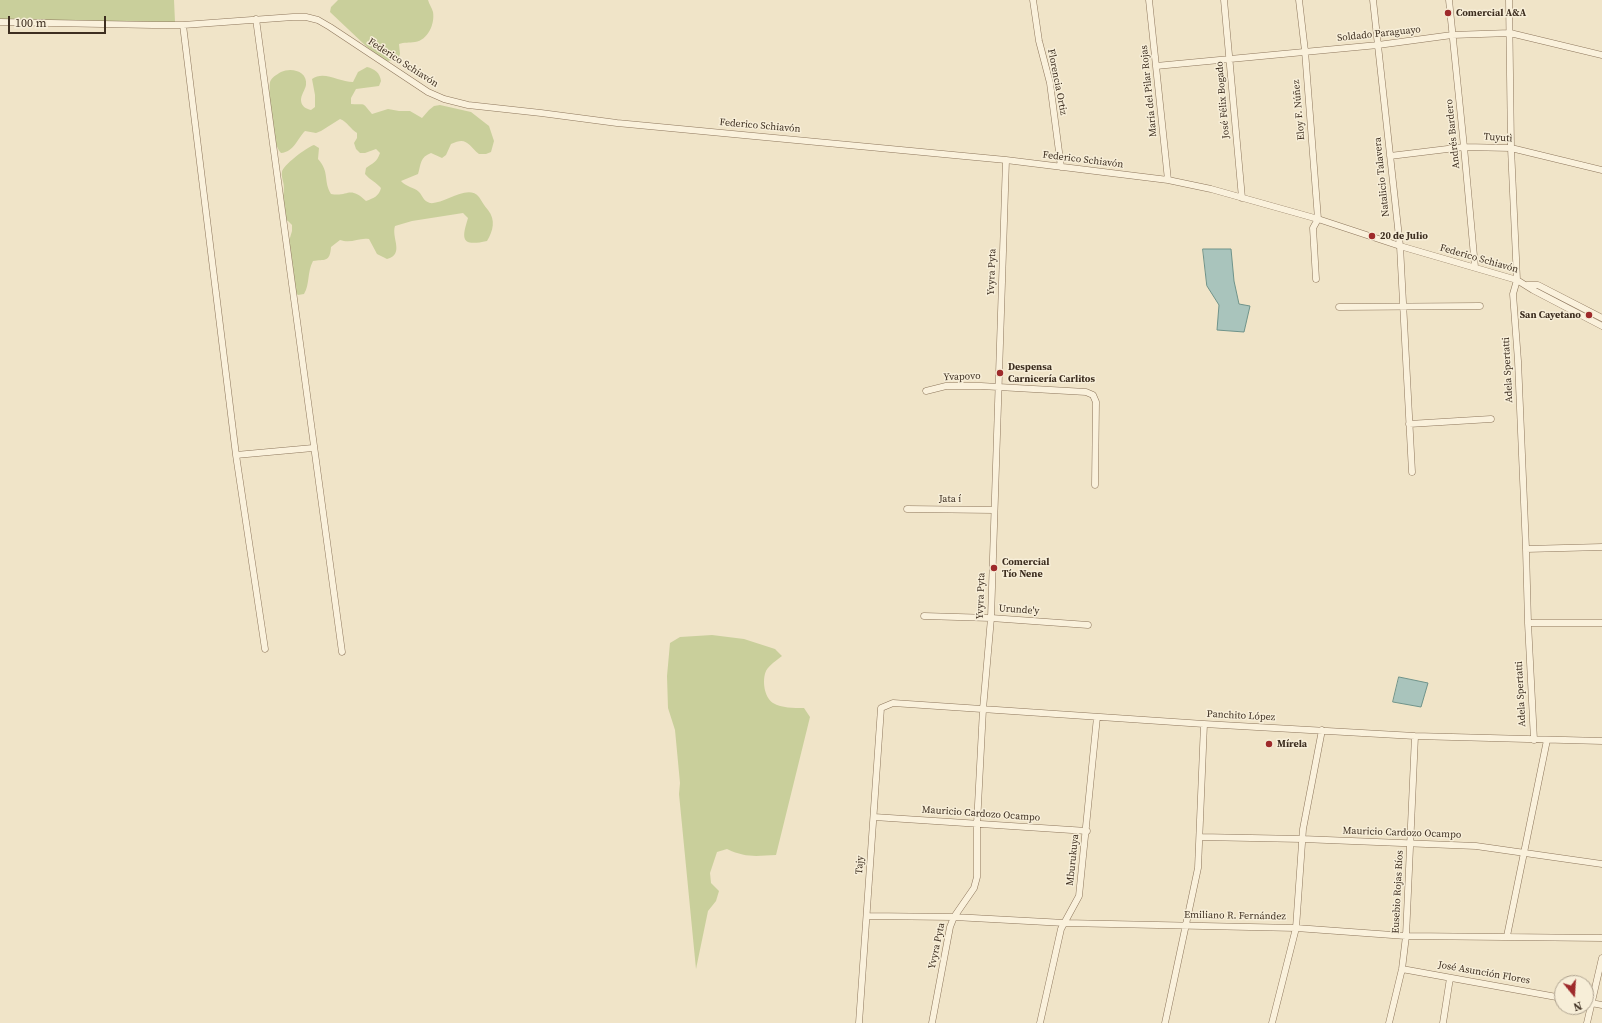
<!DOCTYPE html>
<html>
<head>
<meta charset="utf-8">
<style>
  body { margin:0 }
  #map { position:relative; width:1602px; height:1023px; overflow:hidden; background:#f0e4c8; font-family:"Source Serif 4",serif }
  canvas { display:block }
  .north { position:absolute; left:1554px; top:975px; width:40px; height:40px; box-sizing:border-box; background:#f7eed8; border:1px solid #ada18e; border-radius:50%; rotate:162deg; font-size:11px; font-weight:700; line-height:16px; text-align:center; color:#3d2e20 }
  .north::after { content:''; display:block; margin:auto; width:14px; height:18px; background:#9e2a2b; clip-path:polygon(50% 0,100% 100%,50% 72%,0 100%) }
  .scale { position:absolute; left:8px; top:16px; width:98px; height:18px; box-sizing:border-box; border:2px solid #3d2e20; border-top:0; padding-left:5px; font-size:12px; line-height:14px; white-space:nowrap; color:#3d2e20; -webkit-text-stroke:3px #f7eed8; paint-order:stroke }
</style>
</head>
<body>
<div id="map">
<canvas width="1602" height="1023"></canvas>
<div class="north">N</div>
<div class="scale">100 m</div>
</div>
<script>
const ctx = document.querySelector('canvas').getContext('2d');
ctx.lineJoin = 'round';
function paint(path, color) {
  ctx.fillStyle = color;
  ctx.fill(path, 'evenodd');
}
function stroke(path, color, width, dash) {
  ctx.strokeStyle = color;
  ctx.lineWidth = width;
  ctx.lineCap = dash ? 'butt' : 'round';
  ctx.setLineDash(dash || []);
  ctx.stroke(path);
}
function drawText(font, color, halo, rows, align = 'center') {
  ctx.font = font + ' "Source Serif 4",serif';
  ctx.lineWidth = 3;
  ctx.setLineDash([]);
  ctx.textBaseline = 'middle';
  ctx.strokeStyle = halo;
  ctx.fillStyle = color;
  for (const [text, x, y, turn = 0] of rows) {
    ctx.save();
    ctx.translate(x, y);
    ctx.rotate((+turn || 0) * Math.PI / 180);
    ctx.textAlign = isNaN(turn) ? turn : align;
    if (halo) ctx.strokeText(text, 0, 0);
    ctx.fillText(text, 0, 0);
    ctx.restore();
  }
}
paint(new Path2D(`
  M0,0h174l1,22 -162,-1 -13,-2z
  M338,0h90c1,4 4,8 5,12 2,12 -5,28 -18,30 -6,1 -11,0 -16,2l1,10 -2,5 -11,2 1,2 -21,-16 -37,-35 1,-5z
  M367,67c8,2 13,6 14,14l-2,5 -23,3 -5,9v6c16,1 10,-3 21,10l16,-5 11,2h11l12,7 7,-8 5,-4 6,-1 31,7 18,14 5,15 -3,11 -5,2h-7c-11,-9 -12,-18 -28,-10l-5,11 -4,3 -11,-5c-11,4 -10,11 -13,21l-17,7c5,6 13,6 18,11 4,4 4,9 11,11 13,2 38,-20 49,-6 3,4 5,9 9,13 8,10 5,21 -1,31 -27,6 -25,-3 -19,-23l-5,-5 -51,8 -17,5c-4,12 10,28 -8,33l-10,-5 -8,-15c-10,-2 -17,5 -29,1l-9,7c-1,16 -7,12 -18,14 -6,11 -3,23 -9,33l-6,1 -6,-5 -3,-49 3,-10v-6l-4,-4 -5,-2c-1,-11 0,-21 1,-31 0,-6 -3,-11 -2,-16 0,-6 25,-25 32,-27l5,3 -1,11c12,13 5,22 13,35 18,3 18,-9 35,7 8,-3 13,-5 15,-13 -5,-6 -11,-8 -16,-14l1,-6c7,-5 11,-6 14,-15l-4,-4 -11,4h-5l-4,-4 -2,-6 3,-5v-5c-7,-4 -9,-11 -17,-14l-19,12 -5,2 -11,-2c-8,8 -11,21 -24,22 -10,-10 -13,-56 -11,-71 2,-5 6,-7 11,-10 10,-5 27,-1 25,13 -1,5 -5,10 -5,15 0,6 5,9 10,10l4,-3v-12l-3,-16c12,-9 27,3 41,3l5,-10z
  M712,635l32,4 31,10 7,7c-5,4 -13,9 -16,15 -4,9 -2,26 7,32 9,5 20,5 31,5l6,9 -34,138c-20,1 -30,3 -49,-6l-10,3 -7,21 1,10 8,8 -3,10 -8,10 -12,58 -17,-175 1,-11 -5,-53 -7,-22 -1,-32 3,-33 10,-6z`), '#c9cf9b');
const water = new Path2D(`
  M1203,249h28l3,32 5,23 11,2 -6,26 -27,-2 2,-25 -12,-19z
  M1399,677l29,6 -7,24 -28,-5z`);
paint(water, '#a9c4bc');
stroke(water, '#6f938a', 1);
const minor = new Path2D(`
  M1033,0l6,41 11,42 11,84
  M1149,0l19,180
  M1224,0l18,198
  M1299,0l6,51 13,168 -5,9 3,51
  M1373,0l27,246 12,226
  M1449,0l15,147 11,120
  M1509,0l2,148 6,132 -4,14 5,67 8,188 2,74 6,117
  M256,19l86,633
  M0,22l153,3h30l110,-8h13l12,3 12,7 98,65 16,7 24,6 73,8 76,10 389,37 162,20 43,9 107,30 82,27 117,34 16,10 69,36
  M183,25l53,430 29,194
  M1156,66l222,-21 74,-10 58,-2 92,22
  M1390,156l74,-9 47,1 91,22
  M1527,285h11l64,33
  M1339,307l141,-1
  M926,391l20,-5h35l105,6 7,3 3,7 -1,83
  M1409,424l82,-5
  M236,455l77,-7
  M907,509l87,1
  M1526,549l76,-2
  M924,616l67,2 97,7
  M1528,623h74
  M874,817l213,14
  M1200,837l102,2 174,7 126,18
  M867,916l87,1 111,6 231,5 110,8 196,2
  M1507,936l40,-196
  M1402,969l160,29
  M1586,1002l16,3
  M859,1023l22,-315 12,-5 311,21 211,12 187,5
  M932,1023l18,-96 4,-10 20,-29 3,-11v-53l6,-115 8,-91 15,-458
  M1040,1023l21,-94 18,-33 18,-179
  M1165,1023l33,-155 6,-144
  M1272,1023l24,-95 7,-99 19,-99
  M1389,1023l13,-54 4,-33 9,-200
  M1443,1023l7,-45
  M1587,1023l15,-65`);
stroke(minor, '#8d765c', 7);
stroke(minor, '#faf1dc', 6);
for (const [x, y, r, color] of [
  [1448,13,4,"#9e2a2b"],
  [1372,236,4,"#9e2a2b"],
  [1589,315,4,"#9e2a2b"],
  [1000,373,4,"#9e2a2b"],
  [994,568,4,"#9e2a2b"],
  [1269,744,4,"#9e2a2b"]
]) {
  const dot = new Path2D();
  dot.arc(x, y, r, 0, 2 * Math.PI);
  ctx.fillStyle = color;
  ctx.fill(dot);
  stroke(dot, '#f7eed8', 1.5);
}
drawText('bold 10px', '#3d2e20', '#f7eed8', [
  ["Comercial A&A",1456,13],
  ["20 de Julio",1380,236],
  ["San Cayetano",1581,315,"right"],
  ["Despensa",1008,367],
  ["Carnicería Carlitos",1008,379],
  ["Comercial",1002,562],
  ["Tío Nene",1002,574],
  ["Mírela",1277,744]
], 'left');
drawText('10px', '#3d2e20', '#f7eed8', [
  ["Soldado Paraguayo",1379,34,-6],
  ["Federico Schiavón",403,63,33],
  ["Florencia Ortiz",1057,82,79],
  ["María del Pilar Rojas",1149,91,-96],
  ["José Félix Bogado",1223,100,-95],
  ["Eloy F. Núñez",1299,110,-95],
  ["Federico Schiavón",760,126,5],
  ["Andrés Bardero",1453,134,-96],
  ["Tuyutì",1498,138,4],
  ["Federico Schiavón",1083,160,7],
  ["Natalicio Talavera",1382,177,-96],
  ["Federico Schiavón",1479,259,16],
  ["Yvyra Pyta",992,272,-88],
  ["Adela Spertatti",1508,370,-93],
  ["Yvapovo",962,377,-2],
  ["Jata í",950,499],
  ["Yvyra Pyta",981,596,-88],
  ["Urunde'y",1019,610,4],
  ["Adela Spertatti",1521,694,-93],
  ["Panchito López",1241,716,3],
  ["Mauricio Cardozo Ocampo",981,814,4],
  ["Mauricio Cardozo Ocampo",1402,833,2],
  ["Mburukuya",1073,860,-84],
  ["Tajy",860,865,-86],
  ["Eusebio Rojas Ríos",1398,892,-87],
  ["Emiliano R. Fernández",1235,916,1],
  ["Yvyra Pyta",937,946,-78],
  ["José Asunción Flores",1484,973,10]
]);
</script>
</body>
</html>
